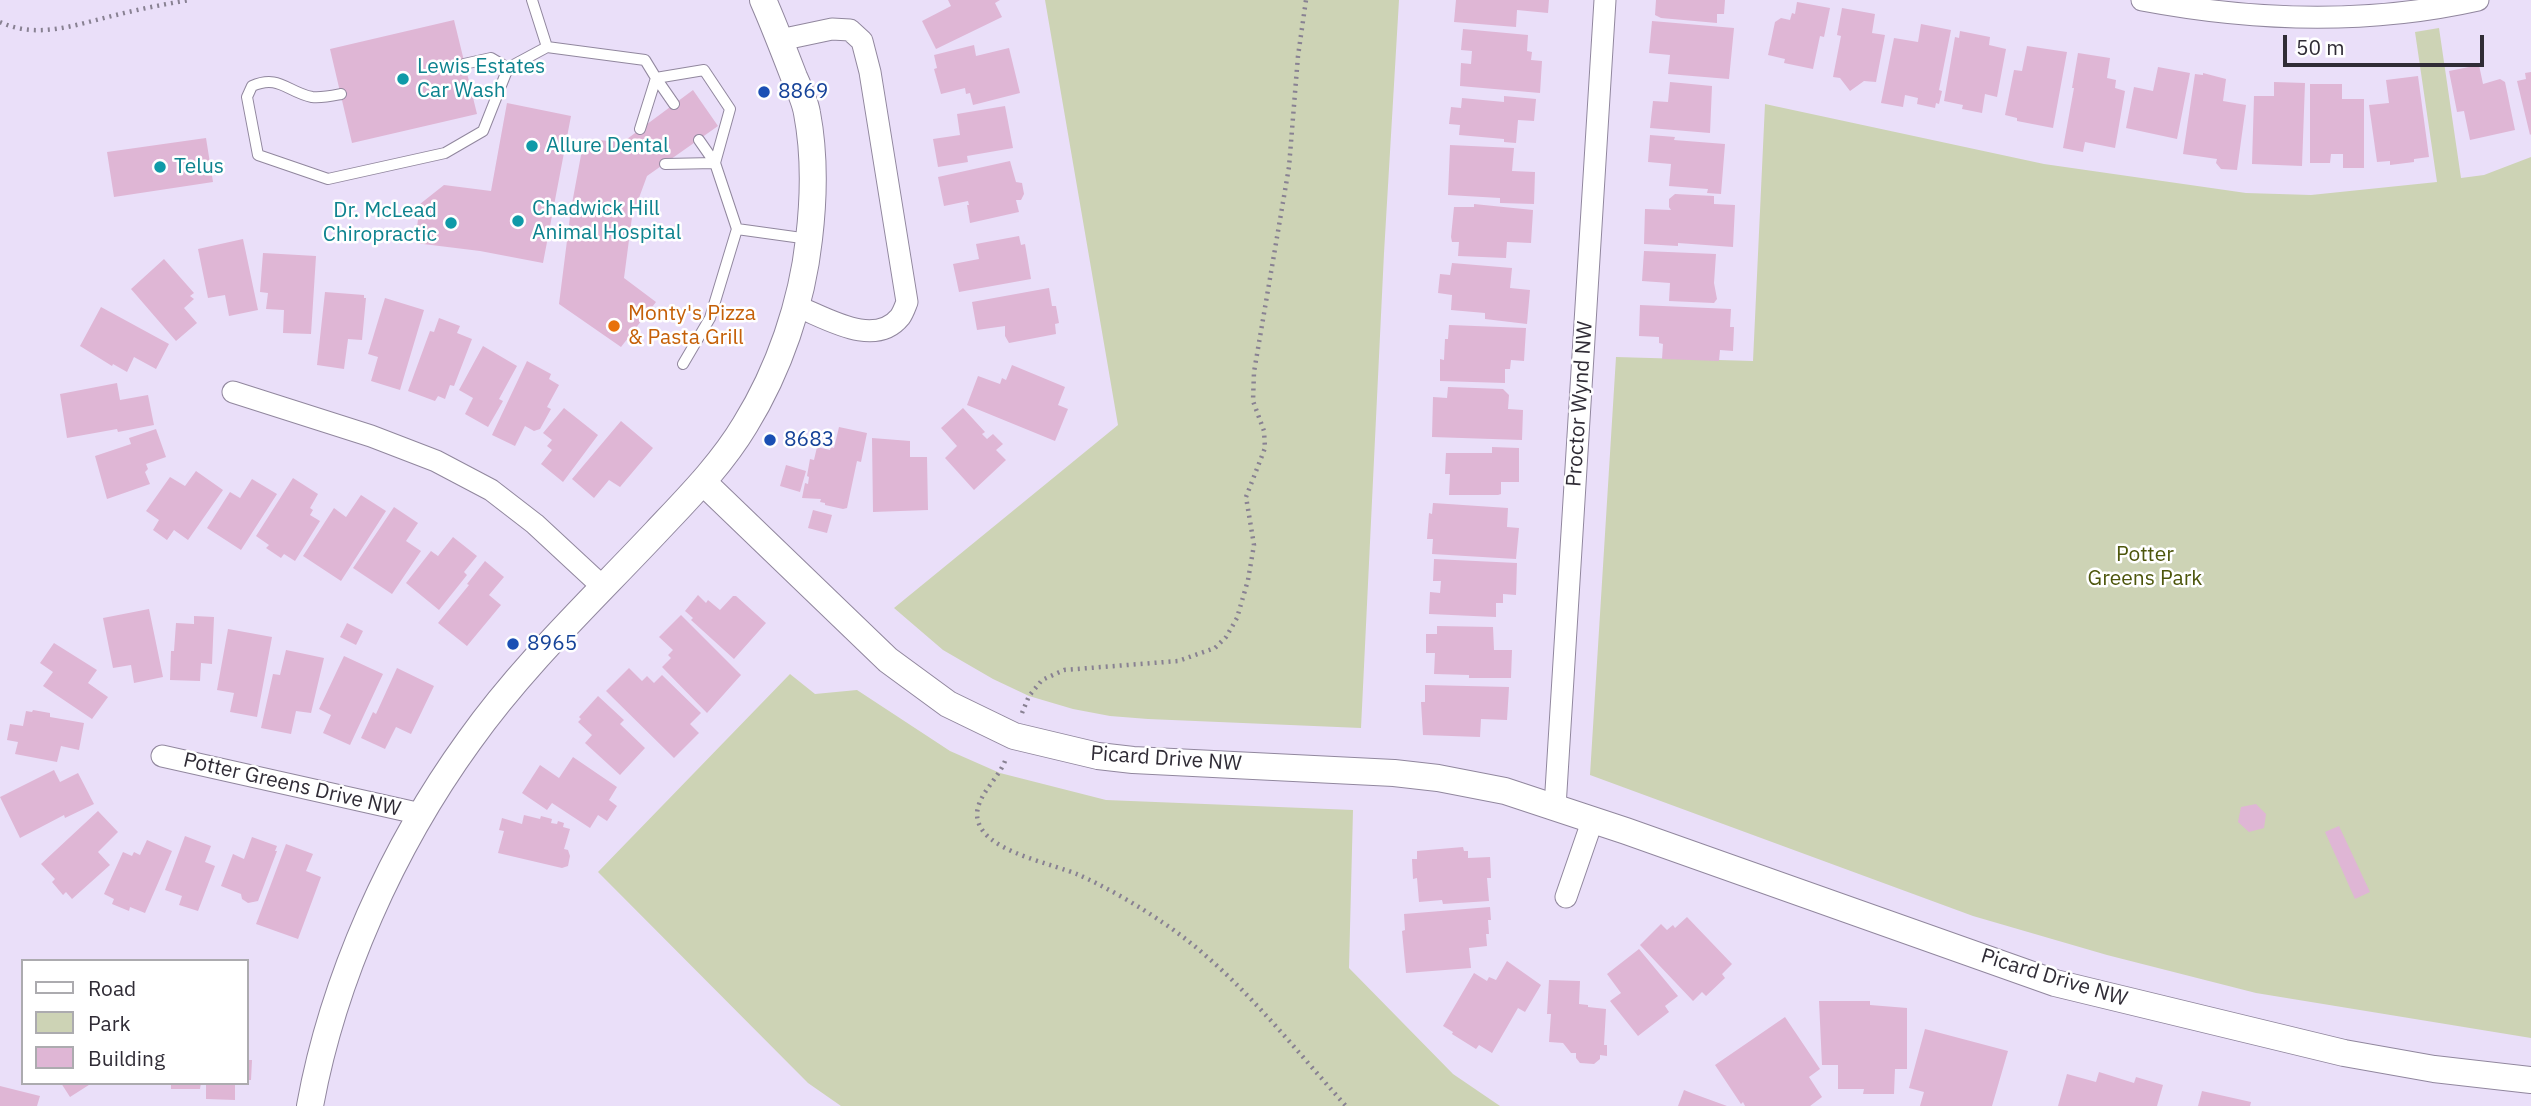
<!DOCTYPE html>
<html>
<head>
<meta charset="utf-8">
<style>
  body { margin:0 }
  #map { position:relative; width:2531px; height:1106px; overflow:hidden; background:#eadff9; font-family:"IBM Plex Sans",sans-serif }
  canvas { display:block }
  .legend { position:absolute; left:21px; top:959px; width:228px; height:126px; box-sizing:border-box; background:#fff; border:2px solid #acabaf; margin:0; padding:9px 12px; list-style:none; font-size:21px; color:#302c36 }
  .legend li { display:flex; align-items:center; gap:14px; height:35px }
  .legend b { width:35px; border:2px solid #acabaf }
  .scale { position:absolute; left:2283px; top:35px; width:201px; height:32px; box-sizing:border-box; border:4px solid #302c36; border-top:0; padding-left:9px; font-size:21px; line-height:24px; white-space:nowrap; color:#302c36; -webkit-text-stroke:5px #fff; paint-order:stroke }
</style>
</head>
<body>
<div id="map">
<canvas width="2531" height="1106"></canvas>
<ul class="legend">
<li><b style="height:9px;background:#fff"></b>Road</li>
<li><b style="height:19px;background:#cdd3b5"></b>Park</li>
<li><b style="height:19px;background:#dfb6d5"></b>Building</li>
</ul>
<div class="scale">50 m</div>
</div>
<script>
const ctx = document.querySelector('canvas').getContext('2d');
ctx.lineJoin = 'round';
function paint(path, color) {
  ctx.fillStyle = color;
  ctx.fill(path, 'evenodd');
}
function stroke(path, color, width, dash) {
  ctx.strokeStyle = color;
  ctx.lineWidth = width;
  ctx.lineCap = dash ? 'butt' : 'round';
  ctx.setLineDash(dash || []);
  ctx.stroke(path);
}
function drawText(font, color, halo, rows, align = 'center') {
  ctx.font = font + ' "IBM Plex Sans",sans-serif';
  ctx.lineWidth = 5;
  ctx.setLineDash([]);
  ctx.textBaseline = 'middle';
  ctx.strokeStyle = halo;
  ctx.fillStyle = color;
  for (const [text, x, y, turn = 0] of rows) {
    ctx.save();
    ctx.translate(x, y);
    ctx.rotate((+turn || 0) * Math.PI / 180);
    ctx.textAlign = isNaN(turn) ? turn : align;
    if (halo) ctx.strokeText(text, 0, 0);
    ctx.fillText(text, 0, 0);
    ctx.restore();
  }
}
paint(new Path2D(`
  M1045,0h354l-15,253 -23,475 -213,-9 -38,-3 -37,-7 -44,-13 -36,-17 -50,-29 -49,-42 224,-183z
  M2439,28l22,150 23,-3 47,-18v881l-275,-45 -149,-38 -134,-39 -383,-141 26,-418 137,4 12,-257 279,60 202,29 65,2 126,-13 -22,-150z
  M790,674l25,20 42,-4 93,61 50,22 106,27 247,10 -4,158 104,106 47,32h-659l-33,-23 -210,-211z`), '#cdd3b5');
paint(new Path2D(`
  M948,0h52l-5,3 7,14 -66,32 -14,-28 29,-15z
  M1456,0h93l-1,13 -31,-3 -1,17 -62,-5z
  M1656,0h69l-1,14h-7v9l-56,-5 -6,-3z
  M1797,2l33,6 -6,29 -4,-1 -7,33 -29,-6 1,-4 -17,-4 7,-33 6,-4 9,2 2,-7 3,1z
  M1842,8l33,6 -3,19 13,2 -9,47 -12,-1 -14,10 -10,-13 -7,-1 8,-41 -4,-1z
  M454,20l23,94 -125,29 -22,-94z
  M1652,21l82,7 -5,51 -61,-5 2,-19 -21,-2z
  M1921,24l30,6 -12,60 3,1 -3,13 -3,-1 -1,5 -18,-4 1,-6 -13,-3 -2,12 -22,-4 13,-65 24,4z
  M1463,29l65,6 -1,16 5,1 -1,8 11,1 -2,32 -80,-7 1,-23 10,1 1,-13 -11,-1z
  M1960,31l30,6 -1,8 17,4 -9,48 -12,-3 -3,19 -20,-4 1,-4 -19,-4 11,-64 4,1z
  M974,45l2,11 33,-8 11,45 -47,12 -3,-12 -4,1 -1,-6 -24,6 -7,-25 3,-1 -3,-13z
  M2027,46l40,6 -14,76 -36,-7v-3l-12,-3 9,-45 8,1z
  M2078,53l32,5 -3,20 9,2 -1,8 10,3 -10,57 -30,-6 -2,10 -20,-4 11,-60h-2z
  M2479,65l4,19 17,-5 5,3 10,48 -45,10 -6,-29 -7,1 -8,-41z
  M2158,67l32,6 -13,66 -51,-11 8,-41 19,4z
  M2531,72v62l-1,1 -13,-54 9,-2 -1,-6z
  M2203,73l23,6 -3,22 23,4 -9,65 -16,-1 -5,-6 1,-4 -34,-5 12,-80 8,1z
  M2418,76l11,81 -15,2v3l-24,3v-4l-13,1 -8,-57 20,-2 -3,-23z
  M1670,82l42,4 -2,47 -60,-5 3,-27 15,1z
  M2274,82l31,1 -3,83 -50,-2 2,-68h20z
  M2310,84h32v15h22v69h-21v-14h-12l-1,9h-20z
  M693,90l25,36 -71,50 -15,41 -8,61 32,24 -35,45 -62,-43 12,-95 13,-70 39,3z
  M1504,96l32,3 -2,22 -16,-1 -2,23 -12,-1v-3l-45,-4 1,-10 -11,-1 2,-17 10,1 1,-10 42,4z
  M507,103l64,13 -28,147 -63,-12 -65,-8 5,-39 24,-19 47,6z
  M1005,106l8,42 -46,8 1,6 -30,5 -5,-28 27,-4 -3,-21z
  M1650,135l25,2 -1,3 51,4 -4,50 -14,-1 1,-4 -39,-3 2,-22 -23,-2z
  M206,138l7,44 -99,15 -7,-45z
  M1450,145l64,3 -2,23 23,1 -1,32 -34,-1v-5l-52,-3z
  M1010,161l6,21 6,1 2,11 -3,6h-5l3,12 -49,11 -3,-18h2l-1,-4 -24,5 -6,-29z
  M1675,194l39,2v8l21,1 -2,42 -55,-4v3l-34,-2 1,-35 26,1 -2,-3v-8z
  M1474,204l59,6 -2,33 -24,-1 -1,16 -48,-2 1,-14h-7l-1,-5 3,-30h20z
  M1019,236l2,9 4,-1 6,35 -72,13 -6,-28 26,-5 -3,-15z
  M243,239l15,71 -29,6 -4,-21 -17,3 -10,-49z
  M1644,251l72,3 -2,29 3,16 -3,4 -45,-2 1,-18 -28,-2z
  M263,253l53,3 -5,78 -28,-1 1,-23 -18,-1 2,-16 -8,-1z
  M164,259l30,34 -4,3 4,3 -10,9 13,15 -21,18 -45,-52z
  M1452,263l60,5 -2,20 20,2 -3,34 -42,-5v-6l-34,-3 1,-15 -14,-2 2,-19 10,1z
  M1049,288l3,18h4l3,17 -4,1 1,10 -47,9 -4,-7v-10l-28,4 -5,-28z
  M325,292l39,3v3h2l-4,42 -14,-1 -4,30 -27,-4z
  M385,298l39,12 -24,80 -29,-9 7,-24 -10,-3z
  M1640,305l91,4 -1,18h4l-1,24 -13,-1 -1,11 -57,-2 1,-15 -4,-1v-6l-20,-1z
  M101,307l68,37 -13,25 -22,-12 -7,15 -14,-8 -1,2 -32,-20z
  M439,318l21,8 -3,7 15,6 -18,47 -4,-1 -5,14 -7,-3 -3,5 -27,-10 22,-60 4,1z
  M1449,325l77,3 -2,33 -13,-1 -1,9h-5v14l-65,-2v-22l4,1 1,-21h3z
  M483,346l34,20 -18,33 4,2 -15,26 -23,-13 8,-16 -14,-8z
  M527,361l24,13 -2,5 10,6 -12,22 4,2 -11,20 -6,2 -9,-5 -10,20 -23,-11z
  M1012,365l53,22 -7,18 10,4 -13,32 -88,-36 11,-29 22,8 2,-6 4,2z
  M117,383l3,17 28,-5 6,30 -36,7 -1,-3 -50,9 -7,-44z
  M1448,387l55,2 6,6 -1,14 15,1 -1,30 -90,-3 1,-40 14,1z
  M564,408l34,27 -35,47 -22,-18 11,-14 -5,-4 5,-6 -9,-7z
  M963,408l22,24 -3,2 5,5 6,-5 10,10 -7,6 10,10 -32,30 -29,-32 12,-12 -16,-18z
  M621,421l32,27 -33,39 -11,-7 -15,18 -22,-19z
  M839,427l28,6 -6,29 -4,-1 -10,47 -4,1 -18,-4v-2l-5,-1 1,-3 -19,-1 3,-15 3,1 1,-7 -2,-1 3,-17 4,1 3,-13 13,3 1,-3 3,1z
  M156,429l10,28 -20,7 2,5 -3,3 5,12 -43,15 -12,-43 36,-12 -2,-6z
  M872,438l38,3v16h17l1,53 -55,2z
  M1492,447l27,1v34h-18v12l-3,1h-49l1,-21h-5l1,-21h46z
  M786,465l20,6 -6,21 -20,-6z
  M196,471l27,19 -35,50 -14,-10 -7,10 -14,-10 6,-10 -13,-9 24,-34 15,9z
  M293,478l25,16 -8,14 3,2 -3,5 10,6 -25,40 -11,-7 -3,4 -15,-10 3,-3 -13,-9z
  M252,479l25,15 -36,56 -34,-22 23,-36 10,6z
  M361,495l25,16 -45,70 -38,-25 31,-48 12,9z
  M1433,503l75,5 -1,19 12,1 -3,31 -84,-5 1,-15h-6l2,-26 3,1z
  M394,507l24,16 -12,18 15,10 -29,43 -39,-26z
  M813,510l19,5 -5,18 -19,-5z
  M453,537l24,19 -13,16 3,3 -28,35 -33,-27 25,-32 7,5z
  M1434,559l83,4 -1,32 -13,-1v9h-7v14l-67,-3 1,-22 10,1 1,-12h-8z
  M485,561l19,16 -15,18 12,10 -34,41 -29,-23 31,-38 -2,-1z
  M698,595l8,8 2,-3 12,10 13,-14h3l30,27 -32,36 -43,-39 2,-2 -8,-7z
  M149,609l14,68 -29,6 -3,-18 -18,3 -10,-50z
  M681,615l60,60 -34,38 -45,-46 9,-9 -3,-3 5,-5 -14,-13z
  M194,616l20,1 -2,47 -11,-1 -1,18 -30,-1 1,-29h3l2,-28 18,1z
  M347,623l16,8 -7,14 -16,-8z
  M1437,626l56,1 1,23h18l-1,28h-42v-3l-35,-1 1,-21h-9v-19h11z
  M228,629l44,8 -15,80 -27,-5 4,-19 -17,-3z
  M54,643l43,27 -9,13 20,14 -16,22 -49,-33 10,-14 -13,-9z
  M286,650l38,8 -13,55 -15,-2 -5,23 -30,-6 12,-54 7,1z
  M344,656l39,18 -33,71 -27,-12 8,-18 -12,-6z
  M397,668l37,18 -23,48 -15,-7 -11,22 -24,-11 12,-26 3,2z
  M629,668l13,13 5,-5 7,7 8,-8 39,38 -11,11 9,9 -25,25 -68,-67z
  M1425,685l84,2 -2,33 -26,-1 -1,18 -57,-2 -2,-33h4z
  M598,696l26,24 -4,4 25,24 -25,27 -35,-32 7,-8 -14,-13 3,-3 -2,-2z
  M33,710l17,3v4l34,6 -5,27 -18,-4 -4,16 -42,-8 3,-12 -11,-2 3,-16 13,2 3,-15 6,1z
  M573,757l44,30 -8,13 8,6 -10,15 -9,-6 -8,13 -38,-25 -5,7 -25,-17 18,-28 19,13z
  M54,770l6,12 18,-9 16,31 -29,14 -1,-3 -44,23 -20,-41z
  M2256,804l10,10 -2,14 -15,4 -11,-10 3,-15z
  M98,811l20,21 -20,20 12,13 -38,34 -6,-7 -3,3 -11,-13 3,-3 -14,-15z
  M524,815l16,4 1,-3 11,3 -1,4 6,1 1,-3 6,2 -1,4 7,2 -6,20 4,1 2,6 -2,10 -6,2 -64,-15 6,-22 -5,-1 3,-12 20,6z
  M2339,826l31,66 -15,7 -30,-67z
  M185,836l26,10 -6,16 10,4 -17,45 -19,-6 3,-9 -17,-6z
  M252,837l25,9 -2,5h2l-19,50 -10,2 -6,-4 -1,-5 -20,-8 12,-32 11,5z
  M147,840l25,11 -27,62 -15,-6 -1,4 -17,-7 2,-5 -10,-5 19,-42 9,4 2,-4 6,3z
  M286,844l27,10 -7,17 15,6 -23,62 -42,-15z
  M1463,847l1,4h4v7l22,-1 1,21h-4l2,23 -46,3 -1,-4 -23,2 -2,-24 -4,1 -1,-20h5v-8z
  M1490,907l1,13h-3l1,14h-3l1,12 -18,2 2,20 -65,5 -4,-42 3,-1 -1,-16z
  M1687,917l45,47 -10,10 3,4 -19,18 -4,-4 -9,9 -53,-56 21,-21 6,6 6,-5 2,3z
  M1639,949l39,47 -13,10 4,6 -31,24 -28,-35 11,-8 -14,-19z
  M1507,961l34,24 -16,27 -7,-4 -26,45 -13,-8 -3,4 -24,-15 1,-2 -10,-6 31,-53 13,8 2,-4 7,3z
  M1549,980l31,1 -1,23 9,1v2l18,2 -2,36h3v11l-7,-1v4l-6,5 -14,-1 -4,-5v-5h-5l-8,-10 -14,-1 2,-28h-4z
  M1819,1001h51v4l37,3v61h-12l-1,25h-31l1,-5h-26v-24h-16z
  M1785,1017l35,52 -11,8 13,20 -12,9h-65l-2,-4 -2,2 -26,-39z
  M1925,1029l83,22 -16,55h-72l4,-14 -15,-4z
  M247,1060h5l-1,20h-4z
  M2099,1072l35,11 2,-6 27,8 -6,21h-99l9,-32 29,8z
  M61,1083h31l-22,14z
  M171,1083h30l-1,6h-29z
  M206,1083h29v17l-29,-1z
  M0,1086l40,10 -3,10h-37z
  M1684,1090l10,4 33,12h-49z
  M2202,1091l49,11 -1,4h-52z`), '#dfb6d5');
const service = new Path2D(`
  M532,0l15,47 98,13 11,18 -16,51
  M464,64l27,-6 17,10
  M341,94c-10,2 -19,4 -29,3 -25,-5 -33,-23 -60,-11l-5,11 11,58 70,24 117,-26 38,-22 25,-63 39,-21
  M674,104l-18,-26 48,-8 26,39 -15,54
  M699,140l16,23
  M665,164l50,-1 22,66 72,10
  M683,364l27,-46 27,-89`);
const minor = new Path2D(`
  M2142,0c111,21 225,25 336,0
  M780,40l52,-11 18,1 12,11 8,31 37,230c-2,5 -4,11 -7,15 -26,32 -75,0 -104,-11
  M233,392l138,44 65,25 55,29 44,34 69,64
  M162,756l259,58
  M1555,807l50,-807
  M1566,897l27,-78`);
const tertiary = new Path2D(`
  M703,482l185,178 60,44 66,32 84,20 35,4 261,13 44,5 67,13 121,40 429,152 289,70 90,16 97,11
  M310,1106c23,-127 83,-260 159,-365 54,-76 123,-141 187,-209 31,-33 65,-67 89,-107 34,-55 57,-122 64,-186 5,-42 6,-84 -2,-126 -2,-12 -8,-25 -13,-36 -10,-26 -20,-52 -31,-77`);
stroke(service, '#91879e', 12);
stroke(minor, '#91879e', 23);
stroke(tertiary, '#91879e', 28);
stroke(new Path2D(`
  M0,22c38,18 77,2 116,-7 24,-6 49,-11 74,-15
  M1022,713l7,-17 13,-16 22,-10 114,-9 37,-13 11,-11 11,-19 11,-38 6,-35 -8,-48 19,-49 -1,-17 -11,-30 1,-29 35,-205 9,-111 8,-56
  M1005,761c-9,23 -41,44 -22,70 17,23 70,33 96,44 25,11 60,31 83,47 72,48 127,121 184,184`), '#888192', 4.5, [2, 5]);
stroke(service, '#fff', 10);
stroke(minor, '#fff', 21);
stroke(tertiary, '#fff', 26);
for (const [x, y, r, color] of [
  [403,79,7,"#0f9aa8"],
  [764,92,7,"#1a4fb4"],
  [532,146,7,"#0f9aa8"],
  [160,167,7,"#0f9aa8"],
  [518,221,7,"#0f9aa8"],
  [451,223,7,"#0f9aa8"],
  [614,326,7,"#e8710a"],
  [770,440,7,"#1a4fb4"],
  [513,644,7,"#1a4fb4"]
]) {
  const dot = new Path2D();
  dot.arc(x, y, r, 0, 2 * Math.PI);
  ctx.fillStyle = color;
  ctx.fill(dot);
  stroke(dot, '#fff', 2.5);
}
drawText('21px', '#0d838f', '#fff', [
  ["Lewis Estates",417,67],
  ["Car Wash",417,91],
  ["Allure Dental",546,146],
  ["Telus",174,167],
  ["Chadwick Hill",532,209],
  ["Animal Hospital",532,233],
  ["Dr. McLead",437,211,"right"],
  ["Chiropractic",437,235,"right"]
], 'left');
drawText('21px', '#164399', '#fff', [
  ["8869",778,92],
  ["8683",784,440],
  ["8965",527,644]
], 'left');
drawText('21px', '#c56008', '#fff', [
  ["Monty's Pizza",628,314],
  ["& Pasta Grill",628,338]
], 'left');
drawText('21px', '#302c36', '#fff', [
  ["Proctor Wynd NW",1580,404,-86],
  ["Picard Drive NW",1166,759,4],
  ["Potter Greens Drive NW",292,785,13],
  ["Picard Drive NW",2054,978,17]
]);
drawText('21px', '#4d560c', '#fff', [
  ["Potter",2145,555],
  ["Greens Park",2145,579]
]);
</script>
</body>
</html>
